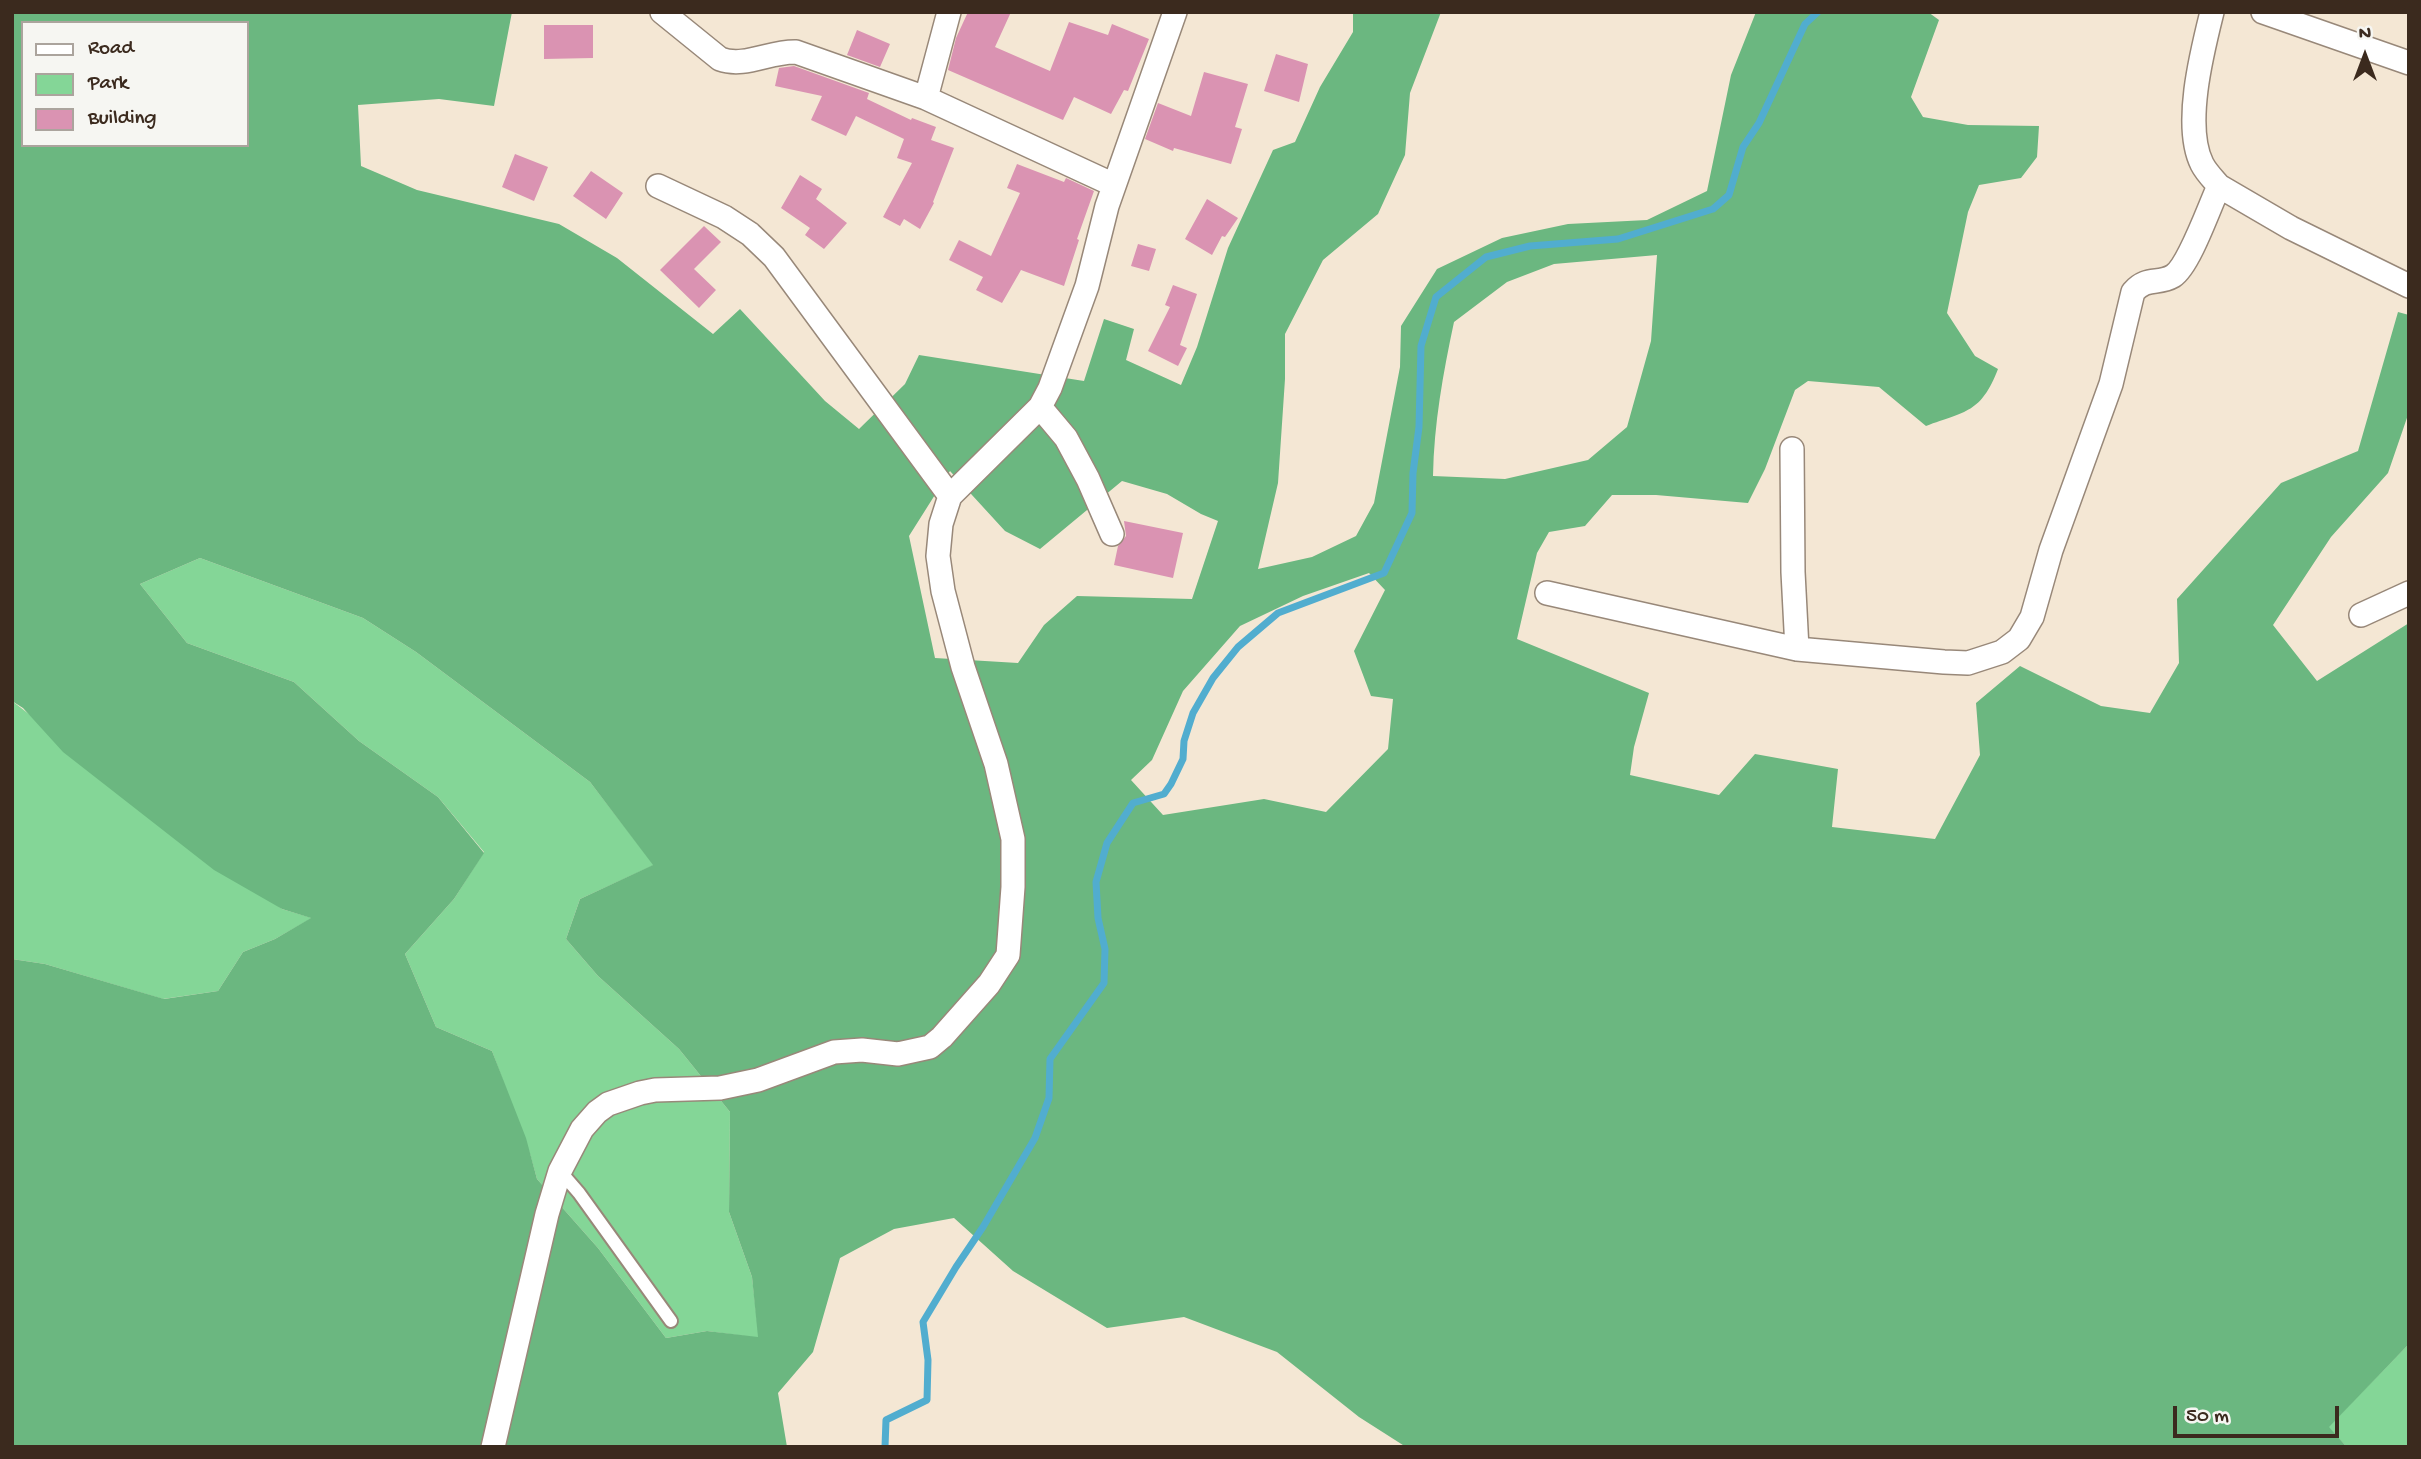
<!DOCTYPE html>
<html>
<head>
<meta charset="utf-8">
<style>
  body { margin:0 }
  #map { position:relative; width:2421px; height:1459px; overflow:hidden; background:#f4e7d4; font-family:"Gochi Hand",sans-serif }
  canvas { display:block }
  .frame { position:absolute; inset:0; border:14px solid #3b2a1e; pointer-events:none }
  .legend { position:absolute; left:21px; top:21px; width:228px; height:126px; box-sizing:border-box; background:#f6f6f2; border:2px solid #aba49d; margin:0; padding:9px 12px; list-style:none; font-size:21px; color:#3b2a1e }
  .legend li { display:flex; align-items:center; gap:14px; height:35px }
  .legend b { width:35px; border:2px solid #aba49d }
  .north { position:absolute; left:2330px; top:21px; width:70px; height:70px; -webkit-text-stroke:5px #f6f6f2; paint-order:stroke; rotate:0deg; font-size:19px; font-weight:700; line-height:28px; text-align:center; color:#3b2a1e }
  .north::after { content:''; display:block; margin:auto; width:24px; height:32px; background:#3b2a1e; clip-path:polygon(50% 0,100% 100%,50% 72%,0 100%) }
  .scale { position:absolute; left:2173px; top:1406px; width:166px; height:32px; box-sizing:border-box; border:4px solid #3b2a1e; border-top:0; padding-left:9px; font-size:21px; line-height:24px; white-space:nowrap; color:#3b2a1e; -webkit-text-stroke:5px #f6f6f2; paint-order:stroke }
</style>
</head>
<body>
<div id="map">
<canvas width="2421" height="1459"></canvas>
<div class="frame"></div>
<ul class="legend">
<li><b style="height:9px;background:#fff"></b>Road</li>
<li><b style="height:19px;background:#84d697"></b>Park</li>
<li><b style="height:19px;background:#da93b2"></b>Building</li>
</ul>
<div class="north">N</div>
<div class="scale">50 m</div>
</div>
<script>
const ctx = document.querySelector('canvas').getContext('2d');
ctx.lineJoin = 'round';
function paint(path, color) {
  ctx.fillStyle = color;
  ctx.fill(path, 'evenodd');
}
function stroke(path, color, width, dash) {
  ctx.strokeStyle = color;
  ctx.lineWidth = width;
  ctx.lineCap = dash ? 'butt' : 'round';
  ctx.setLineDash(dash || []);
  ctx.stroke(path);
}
paint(new Path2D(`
  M200,558l163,60 53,34 174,130 64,83 -74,34 -14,40 32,37 81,73 51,63 -1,100 23,65 7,61 -52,-7 -41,7 -68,-90 -61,-69 -7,-25 -38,-103 -56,-24 -31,-73 49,-55 30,-47 -46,-55 -79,-56 -65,-59 -107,-39 -47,-59z
  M12,701l270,208 30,9 -37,21 -32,13 -25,39 -55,8 -118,-35 -33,-5z
  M2409,1344v103l-64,-2 -17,-18z`), '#84d697');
paint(new Path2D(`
  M12,12h500l-18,94 -55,-7 -81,6 3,61 56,24 142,34 58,34 96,76 27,-25 85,92 34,28 46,-45 14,-29 165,26 20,-62 30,10 -8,31 55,25 16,-38 31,-99 45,-98 22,-8 25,-55 33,-55v-20h88l-31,81 -5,62 -27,59 -55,46 -38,74v45l-7,104 -20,86 54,-12 44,-21 18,-33 26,-136 1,-41 36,-57 65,-31 66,-14 79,-4 60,-29 24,-116 25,-63h172l11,8 -28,77 12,20 45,8 71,1 -2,31 -16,21 -42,7 -11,27 -21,101 28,43 23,13c-17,44 -32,42 -72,57l-47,-39 -71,-6 -13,9 -30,79 -17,34 -92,-8h-44l-27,31 -36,6 -12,21 -20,86 132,54 -15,54 -4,28 89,20 36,-41 83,15 -6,58 103,12 45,-84 -4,-52 44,-37 81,40 49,7 29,-50 -2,-64 104,-116 77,-32 40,-139 11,3v97l-21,61 -57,64 -58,88 44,56 92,-58v721l-80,83 16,18 4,2h-943l-47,-30 -82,-65 -93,-35 -77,11 -94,-57 -59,-53 -60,11 -54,29 -27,94 -35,41 9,54h-775v-488l33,5 119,35 54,-8 25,-39 32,-13 36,-21 -29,-9 -68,-39 -151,-118 -40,-44 -11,-7zM23,23h224v122h-224zM1657,255l-6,86 -24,86 -39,33 -83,19 -72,-3c1,-53 10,-102 21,-154l53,-40 47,-18zM950,471l55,60 35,18 82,-68 45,13 34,20 17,7 -26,78 -115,-3 -33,29 -26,38 -83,-5 -26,-122zM200,558l163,60 53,34 174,130 63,83 -73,34 -14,40 32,37 81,73 51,63 -1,100 23,65 6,60 -51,-6 -41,7 -68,-90 -61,-69 -11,-41 -34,-87 -56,-24 -31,-73 49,-55 30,-46 -46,-56 -79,-56 -65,-59 -107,-39 -47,-59zM1369,573l16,17 -31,61 17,45 22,3 -5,50 -62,63 -62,-13 -101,16 -32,-35 21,-20 31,-69 57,-65 63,-30z`), '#6bb780');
stroke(new Path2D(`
  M885,1447l1,-27 41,-20 1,-40 -5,-38 33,-55 27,-40 52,-89 14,-40 1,-39 54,-76 1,-34 -7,-31 -2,-36 11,-39 26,-40 31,-9 7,-10 12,-25 1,-18 9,-28 20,-35 25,-31 40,-34 106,-40 28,-60 1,-40 6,-46 2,-81 15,-49 50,-40 44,-11 88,-7 95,-30 16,-14 14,-48 16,-24 46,-99 13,-12`), '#51adcf', 7);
paint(new Path2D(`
  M968,12h43l-16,35 55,24 19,-49 39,13 4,-11 37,15 -21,52 -4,-1 -13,24 -37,-17 -11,23 -115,-50 8,-32z
  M544,25h49v33l-49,1z
  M857,30l33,14 -10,23 -33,-12z
  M1276,54l32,10 -9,38 -35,-11z
  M794,66l75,27 -2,6 44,21 1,-2 24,9 -5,13 23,8 -21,54 1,1 -14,26 -16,-10 -4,7 -17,-9 29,-54 -15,-5 7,-19 -48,-23 -10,20 -35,-16 11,-24 -47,-10 4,-18z
  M1204,72l44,12 -13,43 7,2 -11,35 -57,-16 -1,3 -28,-12 13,-36 33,13z
  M515,154l33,13 -14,34 -32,-14z
  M1017,164l47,18 2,-4 28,13 -17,48 2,1 -15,46 -43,-16 -19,33 -26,-13 7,-13 -34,-17 10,-20 32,16 29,-63 -13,-5z
  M591,171l32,22 -17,26 -33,-23z
  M800,175l22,14 -6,10 31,24 -23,26 -19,-14 5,-7 -29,-20z
  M1207,199l31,19 -13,19 -3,-1 -10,19 -27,-16z
  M704,226l17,16 -27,27 22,21 -17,18 -39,-38z
  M1138,244l18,5 -7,22 -18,-5z
  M1173,285l24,9 -17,51 7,3 -9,18 -30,-15 22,-44 -5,-2z
  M1124,521l59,12 -10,45 -59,-13 4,-19 8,-10z`), '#da93b2');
const service = new Path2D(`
  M560,1171l19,22 92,128`);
const minor = new Path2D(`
  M662,12l58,47c25,9 50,-8 76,-7l130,46 188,87
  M2263,12l146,51
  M926,98l23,-86
  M658,186l66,31 26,17 24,23 176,239
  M2219,186l72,42 118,58
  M1040,407l26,31 22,41 24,55
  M1792,449l1,123 4,77
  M1547,593l250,56 147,13 24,1 34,-11 17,-13 13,-22 19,-67 60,-166 22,-92c14,-16 25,-7 40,-16 16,-10 37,-71 46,-90 -6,-7 -13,-14 -17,-22 -19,-38 0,-112 10,-152
  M2361,615l48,-22
  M493,1447l54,-233 13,-43 22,-42 15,-17 11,-8 32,-11 15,-3 65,-2 38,-8 76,-28 28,-2 36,4 32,-7 12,-10 47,-53 19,-29 5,-68v-48l-17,-75 -33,-97 -20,-76 -5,-35 3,-32 9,-28 90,-89 10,-19 37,-102 20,-80 68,-194`);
stroke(service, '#988879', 16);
stroke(minor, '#988879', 26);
stroke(service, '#fff', 12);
stroke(minor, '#fff', 23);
</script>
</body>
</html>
